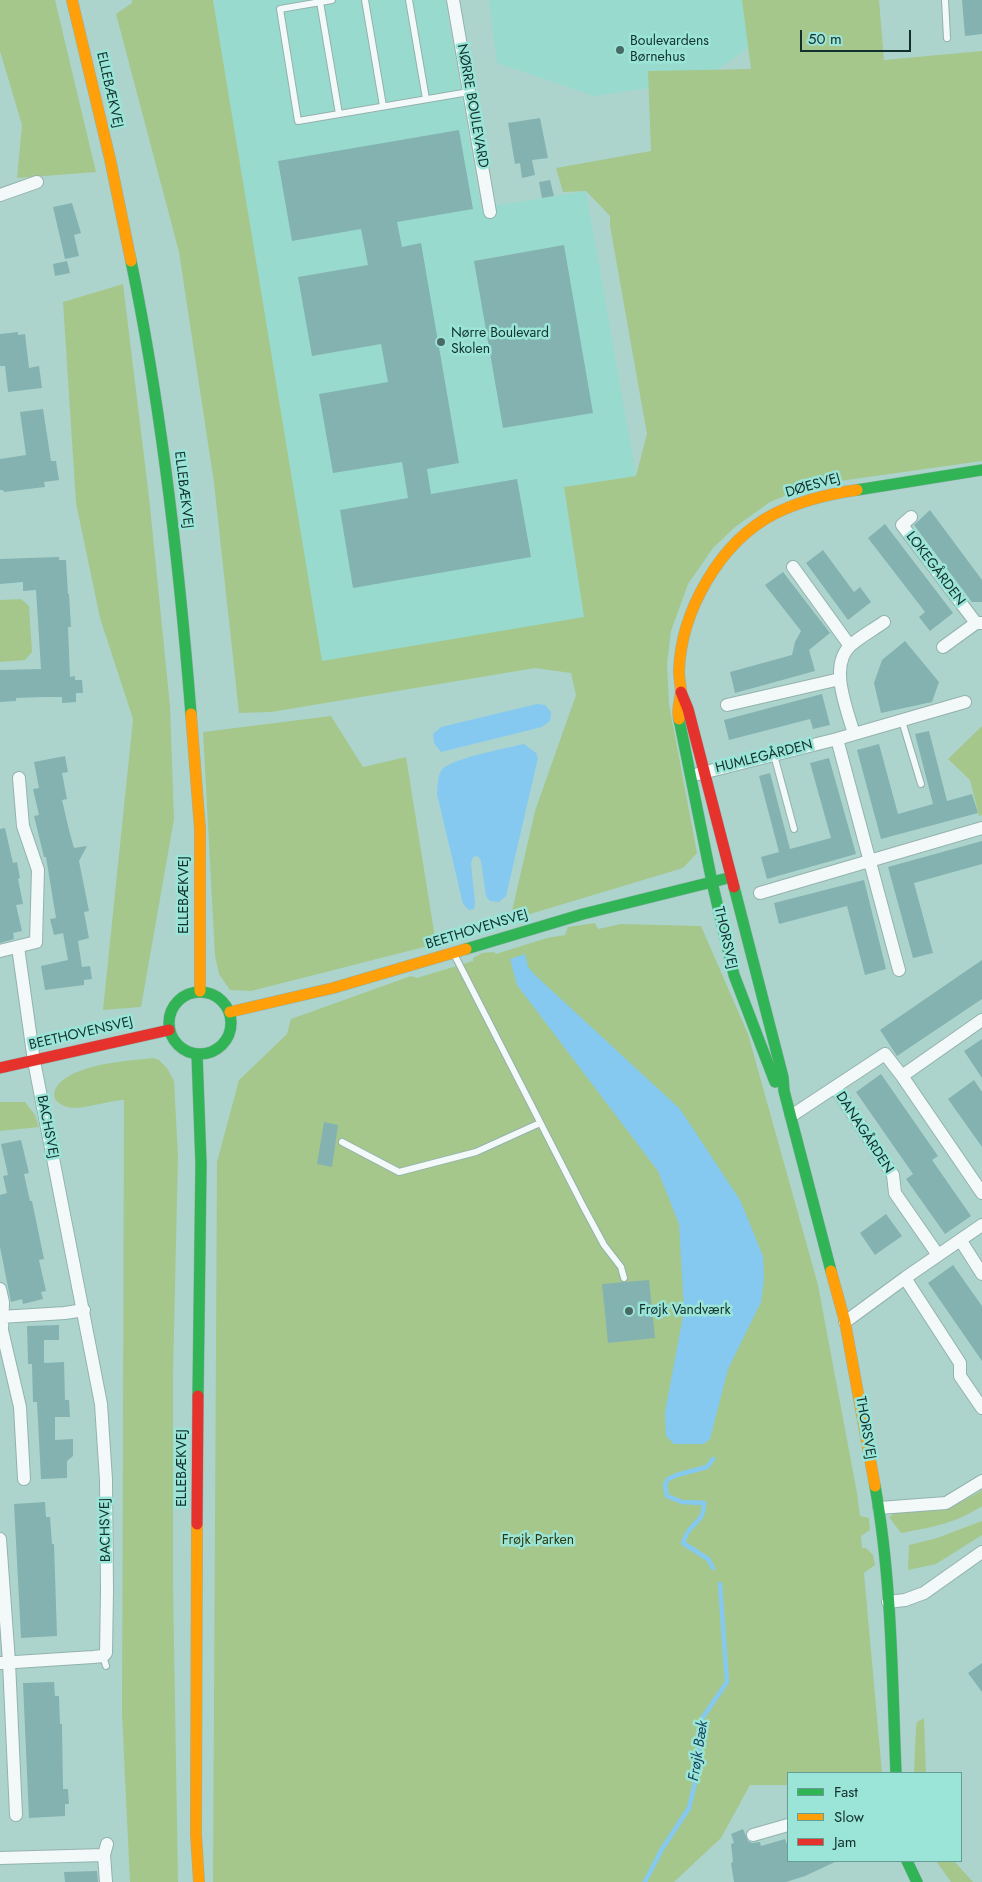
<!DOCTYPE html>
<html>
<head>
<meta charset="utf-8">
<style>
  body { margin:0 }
  #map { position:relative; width:982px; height:1882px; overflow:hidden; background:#acd4cd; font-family:Jost,sans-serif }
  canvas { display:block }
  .legend { position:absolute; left:787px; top:1772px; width:175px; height:90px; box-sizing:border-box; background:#9be5d8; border:1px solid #649d93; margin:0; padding:6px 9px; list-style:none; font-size:15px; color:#12302c }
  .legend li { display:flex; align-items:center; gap:10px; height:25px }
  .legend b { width:25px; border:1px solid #649d93 }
  .scale { position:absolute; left:800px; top:30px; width:111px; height:22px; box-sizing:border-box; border:2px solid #12302c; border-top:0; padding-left:6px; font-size:15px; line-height:18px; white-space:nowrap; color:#12302c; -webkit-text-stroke:4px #9be5d8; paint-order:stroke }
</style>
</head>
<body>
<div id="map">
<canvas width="982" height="1882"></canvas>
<ul class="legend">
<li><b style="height:6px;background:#30b455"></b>Fast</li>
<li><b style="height:6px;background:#ff9f0a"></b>Slow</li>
<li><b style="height:6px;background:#e5322d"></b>Jam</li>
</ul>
<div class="scale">50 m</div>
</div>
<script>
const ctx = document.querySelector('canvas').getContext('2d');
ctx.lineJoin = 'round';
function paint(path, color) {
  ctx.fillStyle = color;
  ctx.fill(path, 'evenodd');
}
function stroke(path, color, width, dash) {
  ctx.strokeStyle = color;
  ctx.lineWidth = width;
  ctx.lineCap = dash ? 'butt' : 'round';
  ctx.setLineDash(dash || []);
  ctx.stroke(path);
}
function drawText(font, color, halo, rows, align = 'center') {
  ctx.font = font + ' Jost,sans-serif';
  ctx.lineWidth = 5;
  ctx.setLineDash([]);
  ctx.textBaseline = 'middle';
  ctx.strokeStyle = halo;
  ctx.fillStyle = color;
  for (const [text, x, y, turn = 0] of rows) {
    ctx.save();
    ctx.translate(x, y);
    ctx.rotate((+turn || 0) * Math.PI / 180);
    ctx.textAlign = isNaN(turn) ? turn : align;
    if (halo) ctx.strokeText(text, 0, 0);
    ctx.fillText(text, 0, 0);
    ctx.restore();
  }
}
paint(new Path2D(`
  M213,0h232l36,208 105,-17 50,285 -72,11 20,131 -263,44z
  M489,0h296l-22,37 -60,43 -109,16 -97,-33z`), '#99dacf');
paint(new Path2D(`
  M0,0h55l41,172 -79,6 5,-53 -22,-74z
  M132,0h81l109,661 262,-44 -20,-130 72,-11 11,-42 -37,-208v-10l-24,-25 -23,1 -7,-24 95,-17 -3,-80 103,-2 -9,-69h137l5,60 98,-9v410l-171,24 -41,17 -35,25 -22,21 -25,36 -17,47 -4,33 2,40 28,149 -14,15 -173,52 25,-109 41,-116 -5,-22 -36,-5 -264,44 -32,1 -25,-230 -35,-231 -63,-238 16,-11z
  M123,284l26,213 21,209 4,113 -33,188 -38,3 30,-291 -33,-101 -24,-115 -13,-201z
  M21,599l8,7 3,46 -7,8 -25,2v-62z
  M331,716l32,51 43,-10 30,187 -185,47 -21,-1 -11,-16 -4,-18 -12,-224z
  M982,726v89l-3,1 -9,-36 -22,-21z
  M595,923l3,6 23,-5 80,2 47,108 70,251 39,208 3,23 9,2 1,12 -9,6 1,12h4l7,7 2,10 -11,8 18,200h-94v12h-38l-29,53 -47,44h-461l4,-720 22,-82 48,-46 4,-15 120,-43 6,2 56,-17v-3l9,-5 12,-1 2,2 51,-16 18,-3 3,-8z
  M153,1058l6,2 8,8 7,13 4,75 -5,218v209l5,299h-48l-8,-168 2,-614c-16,1 -33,7 -49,8 -11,0 -26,-7 -19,-20 3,-7 14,-13 21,-16 23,-10 52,-11 76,-14z
  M0,1102h25l10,13 4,12 -39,4z
  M982,1490v16c-28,18 -49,21 -81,27l-12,-16 6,-4c33,-4 58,-3 87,-23z
  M982,1521v14l-46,29 -28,6 1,-25 28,-7z
  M924,1718l2,55h-12l2,-47 1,-4z
  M936,1861h18l19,21h-22z`), '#a5c78c');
paint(new Path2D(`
  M537,704l8,1 6,7 -1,9 -8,6 -101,25 -7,-9 -1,-9 8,-7z
  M524,744l12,9 2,5 -32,138 -7,6 -9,-1 -4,-5 -5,-35 -3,-5 -5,1 -2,6 4,41 -1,5 -5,1 -6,-6 -26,-110c1,-7 0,-16 4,-23 6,-12 67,-23 83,-27z
  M525,954l3,13 7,8 145,134 60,91 23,56 1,23 -3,23 -33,67 -18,70 -6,5h-30l-8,-8 -1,-24 19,-101 -5,-87 -21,-53 -141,-186 -7,-26z`), '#85c9f0');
stroke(new Path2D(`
  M713,1459l-6,8 -30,8 -9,4 -3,6 2,11 15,6 22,1c0,14 -5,16 -13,25 -4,4 -6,9 -8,15l25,16 5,9
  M645,1882l17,-33 27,-41 8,-34 4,-54 26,-38 -7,-98`), '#85c9f0', 4.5);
paint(new Path2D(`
  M962,0h20v34l-17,2z
  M540,118l8,40 -16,2 3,15 -13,3 -2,-15 -5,1 -7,-41z
  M459,130l14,79 -76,13 5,25 19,-4 38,220 -32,6 4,25 86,-15 14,78 -178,31 -13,-78 68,-12 -6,-36 -69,11 -14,-79 69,-12 -7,-38 -69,12 -14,-79 70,-12 -7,-36 -69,12 -14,-80z
  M550,180l4,16 -12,2 -3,-16z
  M72,203l9,30 -7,2 5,21 -14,3 -12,-52z
  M564,245l29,168 -90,15 -29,-167z
  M67,261l3,12 -15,3 -2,-12z
  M18,332v3l7,-1 4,34 10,-2 3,22 -34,4 -3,-26h-5v-32z
  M43,409l8,52h5l3,19 -15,2 1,5 -41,5 -1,-2h-3v-31l26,-4 -6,-43z
  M930,510l52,70v22h-10l-58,-77z
  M885,524l68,89 -23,18 -11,-14 6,-5 -57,-74z
  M823,550l31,42 6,-5 11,15 -23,18 -42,-57z
  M59,557v3h7l2,34h1l2,33h-3l2,50 5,-1v4h7l1,13h-7v9l-14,1v-6h-19l-27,1v3l-16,1v-32l41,-1 -5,-79 -13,1v-9l-23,2v-25z
  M783,572l47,61 -21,17 6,21 -80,22 -5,-21 62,-17 3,-13 6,-11 -36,-46z
  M905,641l34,41 -7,20 -51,11 -7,-30 8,-23z
  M822,694l8,31 -17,4 -3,-10 -81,21 -5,-20z
  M929,731l18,70 25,-7 6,19 -97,26 -24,-89 22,-6 19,70 35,-10 -18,-70z
  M65,756l3,16 -6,1 5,26 -5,1 7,30 5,18 13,-2 -8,15 10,50 -5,1 5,26 -11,3 4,26 8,-1 2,13 -8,1v5l-39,5 -4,-24 27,-6 -5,-27 -9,2 -4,-16 6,-1 -10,-61h-2l-10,-41 5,-1 -6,-26 6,-1 -5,-26z
  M829,758l27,96 -89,25 -6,-22 18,-5 -20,-76 11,-3 20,76 41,-11 -21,-75z
  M5,828l8,35 4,-1 3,16 -2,1 5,25 -7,1 6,26 -9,2 1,6 -14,4v-114z
  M982,841v23l-68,19 19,70 -20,5 -25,-91z
  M864,880l22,89 -21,6 -18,-69 -68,18 -5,-21z
  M982,960v39l-85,57 -17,-26z
  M982,1039v39l-18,-27z
  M881,1074l57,82 -6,4 39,56 -26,18 -39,-55 7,-5 -57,-82z
  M974,1080l8,12v55l-34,-48z
  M324,1122l14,3 -6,42 -15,-3z
  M21,1140l8,33 -5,1 6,27h2l12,58 -5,1 7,31 -5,1 2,7 -20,5 -1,-5 -11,3 -11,-55v-52l7,-2 -4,-17 5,-1 -7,-31z
  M886,1214l16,22 -27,19 -15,-22z
  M953,1265l29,41v55l-54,-78z
  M649,1280l6,58 -47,5 -6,-59z
  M59,1325v15h-15v23l20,-1 1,38h4l1,17h-15v23l18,-1v17l-6,5v17l-26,1 -4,-77h-4l-1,-38h-4l-1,-38z
  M45,1502l1,15h4l2,27h2l3,92 -36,2 -7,-134z
  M982,1663v29l-14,-19z
  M54,1682l1,14h4l1,28h2l1,65h5l1,15h-4v12l-36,2 -6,-135z
  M743,1829l5,12 4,2 8,-1 1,4 24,-7 3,8v14h49l-32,15 -19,6h-52l-3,-19 2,-1 -2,-18 3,-1 -3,-9z
  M97,1871l1,11h-33l-1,-10z`), '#84b2b0');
const lane = new Path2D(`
  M332,0l-52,9 18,112 171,-29
  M365,0l18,106
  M409,0l17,99
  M945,0l2,38
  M320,2l19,112
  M902,721l19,63
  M774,755l20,74
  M454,954l129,252 21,39 17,22 3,11
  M342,1142l57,30 77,-20 64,-29
  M103,1656l3,10`);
const street = new Path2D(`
  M453,0l37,212
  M0,195l37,-13
  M911,517l-9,8 74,98h6
  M793,567l57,79
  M943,647l33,-24
  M727,705l113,-26
  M854,734c-7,-25 -26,-69 -3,-89 10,-9 22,-15 33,-23
  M837,739l62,231
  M698,774l139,-35 128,-37
  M760,893l222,-65
  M0,951l36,-9 2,-72 -15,-44 -4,-48
  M902,1076l80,-56
  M835,1087l58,88 2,18 43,62
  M791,1116l94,-62 17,22 80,117
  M961,1241l21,33
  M905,1278l55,85v13l22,32
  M0,1289l3,13 -1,28 18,77 4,72
  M0,1317l65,-4 19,-3
  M845,1322l60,-44 77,-53
  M879,1508l67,-5 36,-22
  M0,1539l9,123 7,153
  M888,1602l17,-2 19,-7 58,-41
  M0,1663l93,-6 10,-1 3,-3 1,-62 -1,-111 -5,-76 -67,-343 -16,-114
  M753,1835l35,-10
  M0,1858l104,-3
  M106,1882l-2,-27 3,-11`);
const fast = new Path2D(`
  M131,261c31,149 48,301 60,453
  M857,490l125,-20
  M679,719l33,163 22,93 41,107
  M734,887l49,190 1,14 47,180
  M466,949l117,-35 141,-35
  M169 1023a31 31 0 1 1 62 0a31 31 0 1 1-62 0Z
  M197,1054l4,110 -3,232
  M875,1486c17,94 17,192 21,287
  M907,1861l10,21`);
const slow = new Path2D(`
  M72,0l38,159 21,102
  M191,714l9,115v162
  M679,719c-3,-10 2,-19 2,-29 -1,-7 -2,-13 -2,-19 2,-60 41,-129 95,-157 26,-13 54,-20 83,-24
  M230,1012l103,-24 133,-39
  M831,1271l14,51 30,164
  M197,1524l-1,310 3,48`);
const jam = new Path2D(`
  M681,692l7,17 46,178
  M0,1068l169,-38
  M197,1524l1,-128`);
stroke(lane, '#93b2ad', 8);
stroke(street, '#93b2ad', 14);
stroke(fast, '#93b2ad', 12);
stroke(slow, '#93b2ad', 12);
stroke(jam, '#93b2ad', 12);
stroke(lane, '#f3f9f8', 6);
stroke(street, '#f3f9f8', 12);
stroke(fast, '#30b455', 11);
stroke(slow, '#ff9f0a', 11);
stroke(jam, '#e5322d', 11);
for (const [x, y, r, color] of [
  [620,50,5,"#486964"],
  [441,342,5,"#486964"],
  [629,1311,5,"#486964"]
]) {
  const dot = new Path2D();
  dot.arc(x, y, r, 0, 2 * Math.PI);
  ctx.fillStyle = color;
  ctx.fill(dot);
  stroke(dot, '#9be5d8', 2);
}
drawText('14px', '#12302c', '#9be5d8', [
  ["Boulevardens",630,42],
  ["Børnehus",630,58],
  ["Nørre Boulevard",451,334],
  ["Skolen",451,350],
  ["Frøjk Vandværk",639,1311]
], 'left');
drawText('14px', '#12302c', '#9be5d8', [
  ["ELLEBÆKVEJ",109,90,77],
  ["NØRRE BOULEVARD",472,106,80],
  ["DØESVEJ",813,486,-16],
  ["ELLEBÆKVEJ",183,490,83],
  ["LOKEGÅRDEN",935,569,53],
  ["HUMLEGÅRDEN",764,757,-14],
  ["ELLEBÆKVEJ",185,895,-90],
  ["BEETHOVENSVEJ",477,930,-17],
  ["THORSVEJ",725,938,77],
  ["BEETHOVENSVEJ",81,1034,-13],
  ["BACHSVEJ",47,1127,79],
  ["DANAGÅRDEN",864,1133,57],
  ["THORSVEJ",865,1428,80],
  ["ELLEBÆKVEJ",183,1468,-90],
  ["BACHSVEJ",106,1530,-91]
]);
drawText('14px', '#2e390a', '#9be5d8', [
  ["Frøjk Parken",538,1541]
]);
drawText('italic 15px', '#123e5c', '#9be5d8', [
  ["Frøjk Bæk",699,1751,-81]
]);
</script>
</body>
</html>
